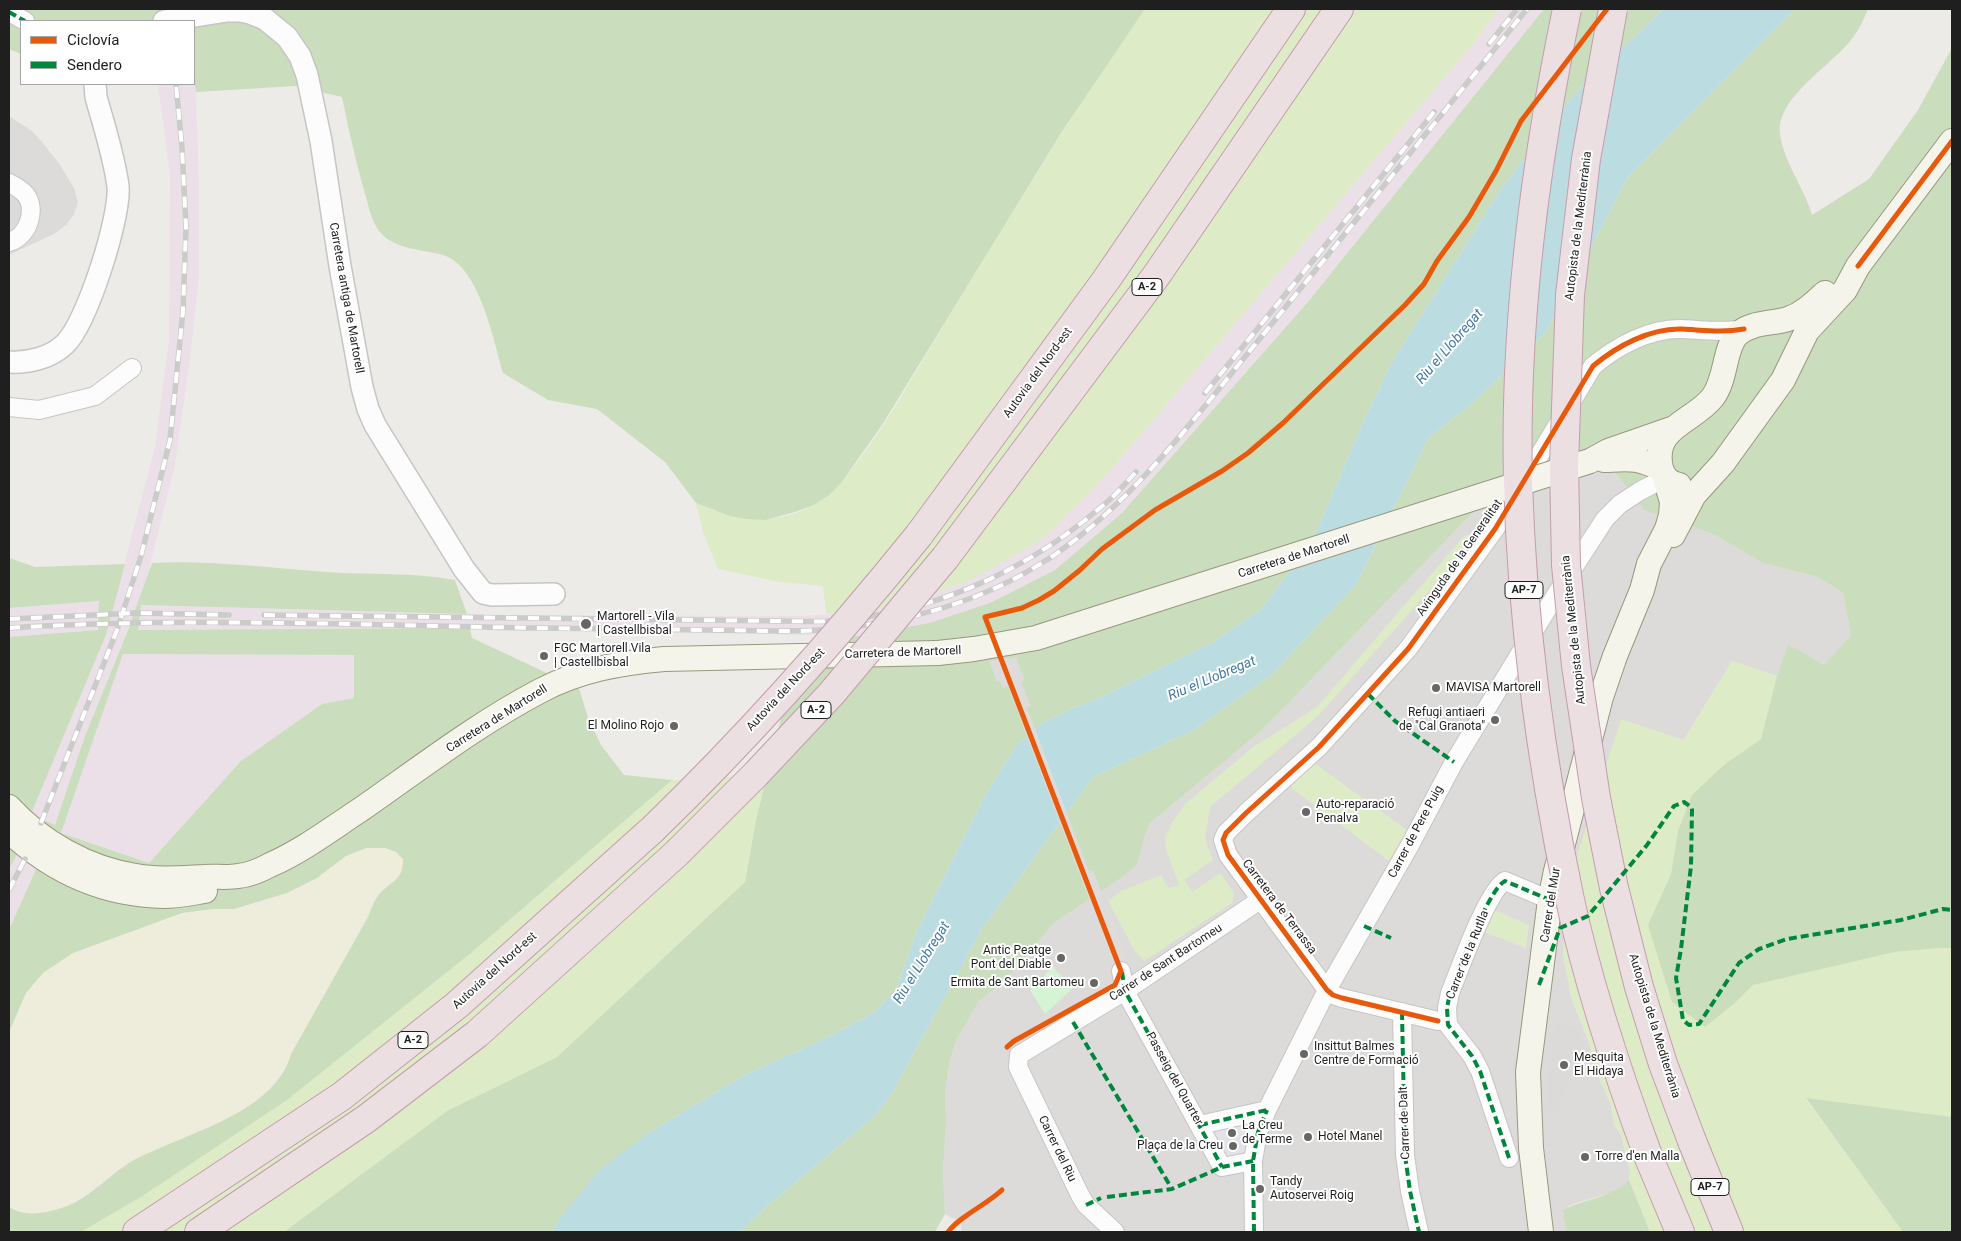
<!DOCTYPE html>
<html>
<head>
<meta charset="utf-8">
<style>
  body { margin:0 }
  #map { position:relative; width:1961px; height:1241px; overflow:hidden; background:#edebe8; font-family:Roboto,sans-serif }
  canvas { display:block }
  .frame { position:absolute; inset:0; border:10px solid #1f1f1f; pointer-events:none }
  .legend { position:absolute; left:20px; top:20px; width:175px; height:65px; box-sizing:border-box; background:#fff; border:1px solid #a5a5a5; margin:0; padding:6px 9px; list-style:none; font-size:15px; color:#1f1f1f }
  .legend li { display:flex; align-items:center; gap:10px; height:25px }
  .legend b { width:25px; border:1px solid #a5a5a5 }
</style>
</head>
<body>
<div id="map">
<canvas width="1961" height="1241"></canvas>
<div class="frame"></div>
<ul class="legend">
<li><b style="height:6px;background:#e8590c"></b>Ciclovía</li>
<li><b style="height:6px;background:#00873e"></b>Sendero</li>
</ul>
</div>
<script>
const ctx = document.querySelector('canvas').getContext('2d');
ctx.lineJoin = 'round';
function paint(path, color) {
  ctx.fillStyle = color;
  ctx.fill(path, 'evenodd');
}
function stroke(path, color, width, dash) {
  ctx.strokeStyle = color;
  ctx.lineWidth = width;
  ctx.lineCap = dash ? 'butt' : 'round';
  ctx.setLineDash(dash || []);
  ctx.stroke(path);
}
function drawText(font, color, halo, rows, align = 'center') {
  ctx.font = font + ' Roboto,sans-serif';
  ctx.lineWidth = 4;
  ctx.setLineDash([]);
  ctx.textBaseline = 'middle';
  ctx.strokeStyle = halo;
  ctx.fillStyle = color;
  for (const [text, x, y, turn = 0] of rows) {
    ctx.save();
    ctx.translate(x, y);
    ctx.rotate((+turn || 0) * Math.PI / 180);
    ctx.textAlign = isNaN(turn) ? turn : align;
    if (halo) ctx.strokeText(text, 0, 0);
    ctx.fillText(text, 0, 0);
    ctx.restore();
  }
}
paint(new Path2D(`
  M9,116l23,15 11,12 17,22 14,23 4,14 -4,12 -8,11 -12,9 -45,21z
  M1531,453l75,8 38,49 69,24 50,29 55,14 25,16 8,42 -27,31 -36,-22 -11,32 -45,-15 -48,79 -63,-20 -52,265 2,12 19,48 2,16 19,44 3,19 7,11 9,35 -1,10 -7,7 -9,5 -40,12 -10,6 3,22h-604l-2,-10 -15,-8 -2,-41 3,-51 -1,-31 5,-31 7,-21 22,-38 24,-18 51,-60 67,-45 9,-8 8,-8 7,-30 5,-9 110,-91z`), '#dcdbd9');
paint(new Path2D(`
  M1499,9h45l-237,294 -185,210 -67,57 -65,33 -61,20 -71,13 -379,-8 -341,2 2,-25 363,10 298,1 52,-3 256,-141 364,-428z
  M194,78l2,14 3,94v89l-9,84 -15,106 -31,124 -59,147 -30,89 -24,-11 75,-179 49,-189 14,-107 1,-164 -12,-91h36z
  M99,601v29l-90,7v-29z
  M123,654l231,1v43l-32,6 -81,57 -92,102 -88,-30z
  M18,853l19,14 -28,63v-61z`), '#ebe0e8');
paint(new Path2D(`
  M1555,1023l26,8 2,21 -10,25 -18,33 -9,-1 1,-21z`), '#dbdad9');
paint(new Path2D(`
  M366,848h19l11,4 7,7v9l-4,9 -21,19 -10,21 -77,137 -3,10 -19,25 -16,14 -19,12 -102,47 -17,10 -46,34 -19,5 -21,3 -9,-1 -11,-6v-175l17,-39 17,-20 30,-20 98,-37 32,-6 31,-1 53,-16 30,-15 29,-22z`), '#eeeddb');
paint(new Path2D(`
  M1145,9h354l-26,35 -364,428 -63,65 -71,41 -48,18 -38,12 -63,6 -3,-28 -43,-4 -62,-13 -15,-37 -7,-29c40,17 75,24 116,3 42,-22 95,-120 121,-163 38,-63 77,-126 116,-189 30,-50 64,-97 96,-145z
  M1475,534l-7,13 -151,170 -107,90 -5,32 8,21 -29,20 8,12 28,-19 14,20 -2,10 -88,58 -9,-10 -27,-50 13,-10 40,-16 8,13 10,-3 -13,-36 -1,-11 8,-17 12,-17 68,-57 64,-40 147,-171z
  M1732,661l45,15 -16,63 -36,25 -47,67 -7,43 -23,51 57,101 32,-25 16,-16 142,-33 46,-4h11v169l-146,-18 97,133h-253l-21,-52 1,-10 -2,-11 -7,-24 -7,-11 -3,-19 -19,-44 -2,-16 -19,-48 -8,-42 6,-74 52,-162 63,21z
  M1314,763l93,67 -18,31 -99,-74z
  M767,775l-11,45 -11,62 -188,175 -110,54 -163,121h-203l60,-35 146,-97 184,-147 201,-173z
  M1494,910l35,15 -3,23 -42,-16z`), '#ddecc6');
paint(new Path2D(`
  M9,9h1136l-82,121 -181,295 -41,58 -12,12 -15,10 -16,6 -33,9 -19,-1 -16,-3 -34,-13 -31,-41 -68,-53 -49,-9 -45,-27c-9,-31 -24,-108 -60,-118 -21,-6 -48,-5 -63,-23 -8,-9 -11,-24 -14,-35 -10,-33 -17,-67 -24,-100l-47,-11 -99,6 -2,-14v-57h-173v33l-12,-5z
  M1544,9h119l-90,87 -71,92 -110,174 -25,52 -49,114 -22,35 -35,46 -49,34 -115,56 -29,11 -25,13 -27,23 -31,50 -69,137 -20,58 -26,24 -48,25 -77,35 -95,57 -89,85 -9,15h-268l163,-121 110,-54 188,-175 11,-62 26,-106 49,-79 27,1 71,-13 61,-20 65,-33 67,-57 185,-210z
  M1795,9h73c-4,9 -8,19 -14,27 -18,27 -79,61 -74,98 4,29 24,53 32,81l57,-36 49,-69 34,-62v900h-11l-46,4 -142,33 -16,16 -32,26 -33,-25 -24,-77 23,-51 7,-43 14,-36 33,-31 36,-25 16,-63 11,-32 36,21 27,-30 -8,-42 -25,-16 -55,-14 -50,-29 -69,-24 -38,-49 -52,-1 -23,-7 -271,279 -110,91c-7,12 -7,25 -12,38 -2,6 -11,12 -17,17l-67,45 -51,60 -24,18 -22,38 -7,21 -5,31 1,31 -3,51 2,41 -10,18h-195l26,-25 109,-91 17,-23 90,-164 111,-152 99,-46 78,-55 86,-91 73,-148 44,-34 73,-71 82,-155z
  M9,558l26,9 90,-3 -19,71 -75,179 24,11 30,-89 43,-106 24,-67c58,-3 116,5 174,9 43,3 86,0 129,8l12,34 -326,-9 -3,25 332,-2 2,10 107,50 9,30 13,27 23,30 48,5 -201,173 -184,147 -146,97 -60,35h-72v-25c17,11 39,6 58,-1 20,-7 43,-31 62,-43 50,-29 145,-47 162,-109l77,-137c3,-7 5,-15 10,-21 12,-16 25,-13 25,-37l-7,-7 -11,-4h-19l-20,8 -29,22 -30,15 -53,16h-21l-31,4 -109,40 -30,20 -17,20 -17,39v-102l28,-63 -19,-14 -9,16v-232l89,-7 1,-29 -90,7zM123,654l231,1v43l-32,6 -81,57 -92,102 -88,-30z
  M1806,1098l146,19v115h-49z
  M1629,1180l21,52h-84l-3,-22c21,-11 50,-13 66,-30z`), '#caddbd');
paint(new Path2D(`
  M1053,967l20,21 -28,26 -15,-24z`), '#d5f4d3');
paint(new Path2D(`
  M1267,1110l-14,51 -31,6 -22,-42z`), '#e3e2e7');
paint(new Path2D(`
  M1663,9h132l-167,168 -82,155 -73,71 -44,34 -73,148 -86,91 -78,55 -99,46 -111,152 -90,164 -17,23 -109,91 -26,25h-188l9,-15 37,-46 52,-39 95,-57 77,-35 48,-25 26,-24 20,-58 69,-137 31,-50 27,-23 25,-13 29,-11 115,-56 49,-34 35,-46 22,-35 49,-114 25,-52 110,-174 71,-92z`), '#bbdde2');
paint(new Path2D(`
  M1016,657l9,23 -4,2 10,24 -4,2 62,163 4,-1 37,97 -13,5 -109,-285 -5,1 -3,-7 -3,1 -8,-21z`), '#dddcdb');
const minor = new Path2D(`
  M9,12l16,9
  M9,183c6,3 13,7 17,12 11,15 2,42 -17,47
  M9,407l30,3 56,-14 37,-28
  M1121,971l4,20 97,176 31,-6
  M1402,1012l3,143 5,36 9,41
  M1438,1021l-96,-23 -9,-3 -6,-5 -99,-135 -5,-15 3,-7 20,-20 73,-66 89,-98 87,-120 98,-163c24,-20 57,-38 89,-37 21,1 40,4 62,0
  M1200,1125l67,-15
  M1509,1158l-29,-87 -8,-15 -24,-31 -1,-17 3,-15c9,-22 37,-102 55,-112l45,19
  M1115,1232l-29,-27 -5,-8 -63,-130 1,-12 106,-64 135,-91
  M1254,1232l-1,-71 5,-29 9,-22 60,-120 83,-145 44,-83 103,-169 48,-74 15,-15 20,-13 25,-13`);
const tertiary = new Path2D(`
  M164,21l63,-10h13l10,2 15,6 22,18 13,19 7,19 14,66 19,125 22,121 6,22 7,16 89,144 19,24 9,2 62,-1
  M9,362c19,1 42,-4 56,-18 22,-21 56,-128 53,-158 -4,-30 -14,-60 -22,-89l-1,-13`);
const secondary = new Path2D(`
  M1604,460c26,-1 33,-3 57,9
  M1590,461l18,-10 66,-23
  M1679,485c-9,-2 -16,-8 -18,-17 -10,-41 33,-46 52,-71 14,-19 11,-51 25,-63 13,-12 34,-10 50,-15 15,-5 26,-16 37,-26
  M1673,535l21,-40 29,-32 60,-83 24,-49 38,-41 13,-24 94,-125
  M9,807c32,35 79,62 127,69 22,4 45,2 68,1 11,-1 23,1 34,-1 10,-1 23,-6 32,-11 32,-14 61,-36 90,-55 59,-41 117,-86 180,-119 39,-21 80,-28 124,-32l274,-6
  M9,831c44,41 94,64 155,65 13,0 28,-3 41,-5
  M1541,1232l-10,-84 -3,-76 22,-172 6,-29 45,-174 14,-41 27,-66 7,-26 18,-35 4,-14 1,-13 -7,-24`);
const motorway = new Path2D(`
  M919,535l187,-255 185,-271
  M945,558l211,-282 183,-267
  M1692,1141l37,91
  M1649,1158l31,74
  M137,1232l205,-136 115,-91 196,-176
  M199,1232l167,-113 111,-85 200,-181`);
stroke(minor, '#c6c5c4', 20);
stroke(tertiary, '#c6c5c4', 24);
stroke(secondary, '#98987f', 26);
stroke(motorway, '#c49dac', 30);
stroke(minor, '#fcfcfc', 18);
stroke(tertiary, '#fcfcfc', 21);
stroke(secondary, '#f4f4eb', 24);
stroke(motorway, '#ebdfe2', 28);
const rail = new Path2D(`
  M1489,44l28,-35
  M1205,393l229,-281
  M264,615l515,6c16,0 33,1 50,0 101,-7 195,-48 272,-114 13,-10 24,-23 35,-35
  M9,619l128,-6 92,2
  M9,628c176,-11 352,-3 529,0 56,1 113,1 170,2 42,0 84,3 126,-1 71,-7 141,-25 203,-63 89,-53 159,-150 225,-230 89,-109 177,-218 265,-327
  M41,823l76,-193 24,-74 29,-116 13,-129 3,-84 -4,-79 -6,-64
  M9,890l16,-31`);
stroke(rail, '#cbcbca', 5.5);
stroke(rail, '#fff', 4, [11]);
const secondaryBridge = new Path2D(`
  M938,653l36,-4 62,-11 554,-177`);
const motorwayBridge = new Path2D(`
  M1567,9c-32,154 -53,314 -49,472 4,141 23,281 52,419 19,88 48,174 79,258
  M1613,9l-27,150 -16,136 -6,170 2,100 10,101 20,132 18,90 25,99 24,77 29,77
  M653,829c95,-92 183,-191 266,-294
  M677,853l79,-79 76,-81 113,-135`);
stroke(secondaryBridge, '#98987f', 26, []);
stroke(motorwayBridge, '#c49dac', 30, []);
stroke(secondaryBridge, '#f4f4eb', 24);
stroke(motorwayBridge, '#ebdfe2', 28);
stroke(new Path2D(`
  M9,12l16,9
  M1368,694l27,27 59,41
  M1364,926l27,12
  M1122,972l3,19 97,176
  M1539,985l21,-57 28,-12 59,-71 27,-39 10,-4 7,5 1,3 -1,56 -10,83 -5,29 7,42 6,5 10,-1 40,-61 20,-14 28,-10 114,-19 42,-11 9,1
  M1402,1012l3,143 5,36 9,41
  M1073,1022l99,167
  M1200,1125l67,-15
  M1509,1158l-29,-87 -8,-15 -24,-31 -1,-17 3,-15c9,-22 37,-102 55,-112l45,19
  M1107,1197l65,-8 50,-22 31,-6
  M1086,1205l15,-7
  M1254,1232l-1,-71 5,-29 9,-22`), '#00873e', 4, [8, 4]);
stroke(new Path2D(`
  M1858,266l94,-125
  M1438,1021l-96,-23 -9,-3 -6,-5 -99,-135 -5,-15 3,-7 20,-20 73,-66 89,-98 87,-120 98,-163c24,-20 57,-38 89,-37 21,1 40,4 62,0
  M1007,1047l7,-6 101,-56 6,-14 -136,-354 37,-9 17,-8 15,-9 26,-21 22,-21 53,-39 67,-39 26,-18 35,-30 122,-118 19,-21 13,-23 32,-44 27,-46 25,-50 86,-112
  M948,1232c12,-16 38,-27 54,-42`), '#e8590c', 5);
for (const [x, y, r, color] of [
  [586,624,6,"#676665"],
  [544,656,5,"#676665"],
  [1436,688,5,"#676665"],
  [1495,720,5,"#676665"],
  [674,726,5,"#676665"],
  [1306,812,5,"#676665"],
  [1061,958,5,"#676665"],
  [1094,983,5,"#676665"],
  [1304,1054,5,"#676665"],
  [1564,1065,5,"#676665"],
  [1232,1133,5,"#676665"],
  [1308,1137,5,"#676665"],
  [1233,1146,5,"#676665"],
  [1585,1157,5,"#676665"],
  [1260,1189,5,"#676665"]
]) {
  const dot = new Path2D();
  dot.arc(x, y, r, 0, 2 * Math.PI);
  ctx.fillStyle = color;
  ctx.fill(dot);
  stroke(dot, '#fff', 2);
}
for (const [x, y, w] of [
  [1147,287,30],
  [1524,590,38],
  [816,710,30],
  [413,1040,30],
  [1710,1187,38]
]) {
  const box = new Path2D();
  box.roundRect(x - w / 2, y - 8.5, w, 17, 4);
  ctx.fillStyle = '#fff';
  ctx.fill(box);
  stroke(box, '#1f1f1f', 1);
}
drawText('bold 11px', '#1f1f1f', null, [
  ["A-2",1147,287],
  ["AP-7",1524,590],
  ["A-2",816,710],
  ["A-2",413,1040],
  ["AP-7",1710,1187]
]);
drawText('12px', '#1f1f1f', '#fff', [
  ["Autopista de la Mediterrània",1579,226,-83],
  ["Carretera antiga de Martorell",346,298,80],
  ["Autovia del Nord-est",1038,373,-54],
  ["Carretera de Martorell",1294,557,-18],
  ["Avinguda de la Generalitat",1460,558,-55],
  ["Autopista de la Mediterrània",1574,630,-96],
  ["Carretera de Martorell",903,653,-2],
  ["Autovia del Nord-est",786,690,-47],
  ["Carretera de Martorell",497,719,-32],
  ["Carrer de Pere Puig",1416,832,-62],
  ["Carrer del Mur",1551,905,-81],
  ["Carretera de Terrassa",1279,907,53],
  ["Carrer de la Rutlla",1468,955,-68],
  ["Carrer de Sant Bartomeu",1166,963,-33],
  ["Autovia del Nord-est",495,971,-42],
  ["Autopista de la Mediterrània",1654,1026,73],
  ["Passeig del Quarter",1174,1079,61],
  ["Carrer de Dalt",1405,1123,-92],
  ["Carrer del Riu",1057,1149,64]
]);
drawText('12px', '#1f1f1f', '#fff', [
  ["Martorell - Vila",597,617],
  ["| Castellbisbal",597,631],
  ["FGC Martorell Vila",554,649],
  ["| Castellbisbal",554,663],
  ["MAVISA Martorell",1446,688],
  ["Refugi antiaeri",1485,713,"right"],
  ["de \"Cal Granota\"",1485,727,"right"],
  ["El Molino Rojo",664,726,"right"],
  ["Auto-reparació",1316,805],
  ["Penalva",1316,819],
  ["Antic Peatge",1051,951,"right"],
  ["Pont del Diable",1051,965,"right"],
  ["Ermita de Sant Bartomeu",1084,983,"right"],
  ["Insittut Balmes",1314,1047],
  ["Centre de Formació",1314,1061],
  ["Mesquita",1574,1058],
  ["El Hidaya",1574,1072],
  ["La Creu",1242,1126],
  ["de Terme",1242,1140],
  ["Hotel Manel",1318,1137],
  ["Plaça de la Creu",1223,1146,"right"],
  ["Torre d'en Malla",1595,1157],
  ["Tandy",1270,1182],
  ["Autoservei Roig",1270,1196]
], 'left');
drawText('italic 14px', '#427aa3', '#fff', [
  ["Riu el Llobregat",1450,347,-49],
  ["Riu el Llobregat",1212,679,-23],
  ["Riu el Llobregat",922,963,-58]
]);
</script>
</body>
</html>
